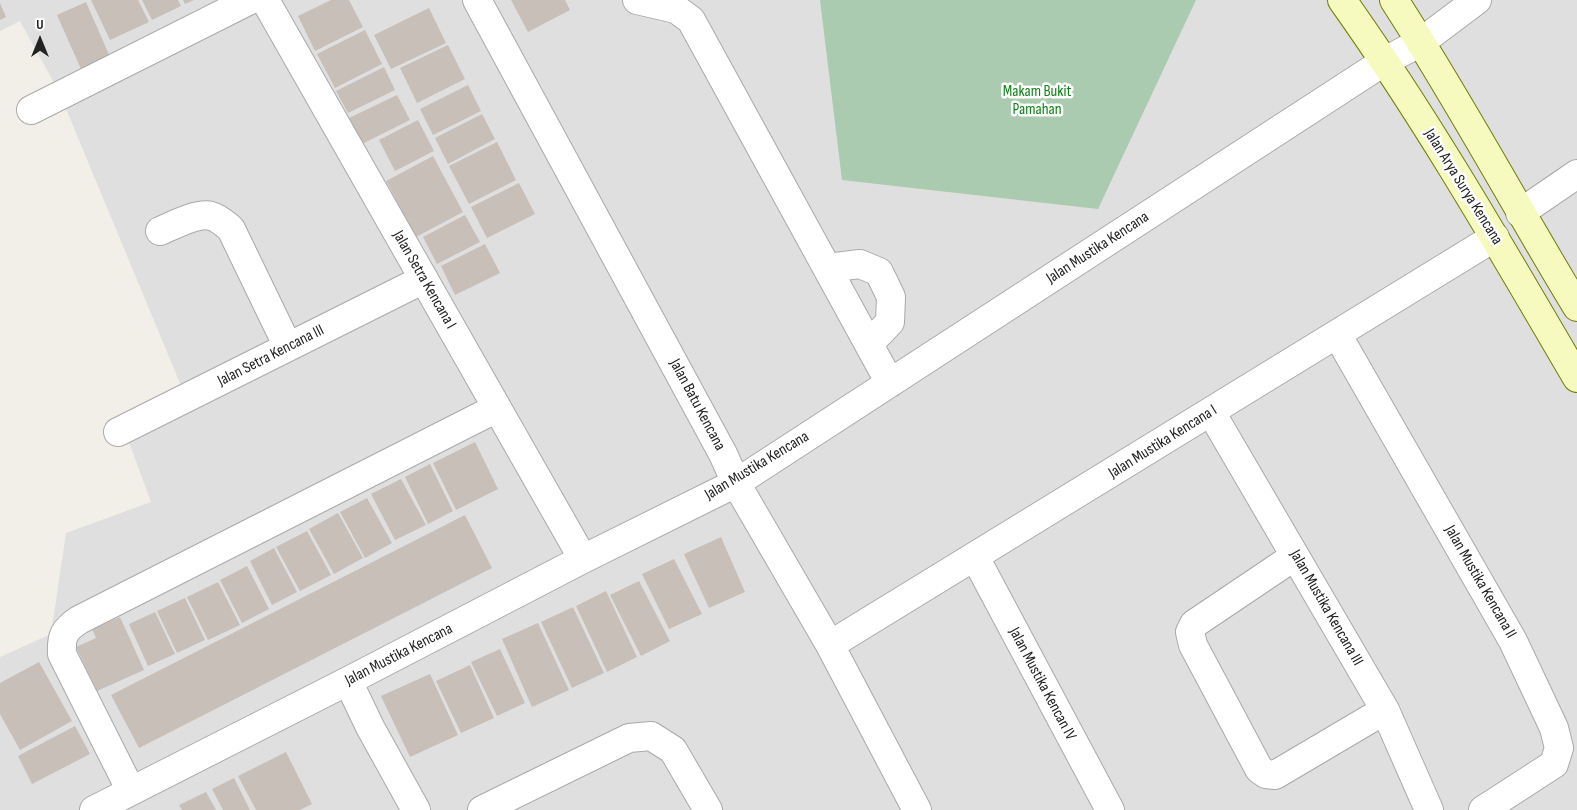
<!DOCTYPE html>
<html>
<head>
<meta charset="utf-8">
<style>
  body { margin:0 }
  #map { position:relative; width:1577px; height:810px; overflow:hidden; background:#f2efe9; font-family:"Sofia Sans Condensed",sans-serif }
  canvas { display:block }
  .north { position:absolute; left:15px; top:15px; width:50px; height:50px; -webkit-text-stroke:4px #fff; paint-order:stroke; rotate:0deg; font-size:14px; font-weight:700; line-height:20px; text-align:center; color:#222 }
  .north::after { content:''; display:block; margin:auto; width:18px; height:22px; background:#222; clip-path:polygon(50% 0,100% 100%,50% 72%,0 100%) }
</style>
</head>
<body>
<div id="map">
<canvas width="1577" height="810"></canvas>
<div class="north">U</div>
</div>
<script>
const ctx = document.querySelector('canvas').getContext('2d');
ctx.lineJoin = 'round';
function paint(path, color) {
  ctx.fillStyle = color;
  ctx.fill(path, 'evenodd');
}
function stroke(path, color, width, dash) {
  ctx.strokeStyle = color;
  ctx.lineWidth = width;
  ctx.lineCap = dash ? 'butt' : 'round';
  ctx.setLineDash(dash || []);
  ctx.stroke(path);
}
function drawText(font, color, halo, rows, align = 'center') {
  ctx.font = font + ' "Sofia Sans Condensed",sans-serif';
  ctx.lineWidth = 5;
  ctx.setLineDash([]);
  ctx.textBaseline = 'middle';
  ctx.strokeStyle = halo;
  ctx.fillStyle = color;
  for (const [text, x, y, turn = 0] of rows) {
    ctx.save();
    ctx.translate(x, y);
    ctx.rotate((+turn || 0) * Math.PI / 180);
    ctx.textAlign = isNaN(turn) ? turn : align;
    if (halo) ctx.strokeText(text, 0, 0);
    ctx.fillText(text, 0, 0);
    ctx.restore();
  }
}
paint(new Path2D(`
  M0,0h1577v810h-1577v-153l51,-23 15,-101 85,-31 -25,-68 63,-29 -130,-313 -39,-71 -20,10z`), '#e0dfdf');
paint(new Path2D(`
  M820,0h376l-98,209 -256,-29z`), '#aacbaf');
paint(new Path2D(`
  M91,0h47l11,22 -39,18z
  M142,0h36l3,6 -29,14z
  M183,0h11l-9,4z
  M331,0h18l14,27 -48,24 -17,-35z
  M511,0h54l5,10 -42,22z
  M86,2l24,55 -29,12 -24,-54z
  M0,3l6,14 -6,3z
  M429,8l17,35 -55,26 -17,-34z
  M365,30l17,34 -47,24 -18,-34z
  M448,45l17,34 -48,24 -17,-35z
  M384,67l11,23 -47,23 -12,-22z
  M468,85l13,26 -48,24 -13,-26z
  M397,95l13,25 -48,24 -13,-26z
  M482,114l13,25 -47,25 -13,-26z
  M418,120l16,31 -39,20 -16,-31z
  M497,142l19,38 -47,24 -20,-38z
  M433,156l30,56 -47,25 -30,-56z
  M519,183l16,31 -48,24 -16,-31z
  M465,215l15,27 -43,22 -14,-27z
  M485,244l15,29 -45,22 -14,-29z
  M475,442l23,47 -42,21 -23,-47z
  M430,464l23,47 -25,13 -23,-47z
  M401,479l25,46 -31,15 -24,-46z
  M367,498l25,45 -27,15 -25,-46z
  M338,513l25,45 -29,16 -25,-45z
  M465,515l27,53 -353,180 -28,-53z
  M307,531l24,44 -31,16 -24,-44z
  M721,537l24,55 -36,16 -25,-54z
  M274,548l23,44 -25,13 -22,-44z
  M674,559l28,55 -33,15 -27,-55z
  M247,566l22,43 -27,14 -22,-43z
  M639,581l31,60 -29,15 -31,-61z
  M218,582l22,43 -32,15 -21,-43z
  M606,591l31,66 -30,15 -31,-66z
  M185,598l20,42 -28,13 -20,-42z
  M573,607l31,66 -32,15 -31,-66z
  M155,612l20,42 -27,12 -19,-42z
  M120,617l24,53 -47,21 -21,-44 20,-9 -4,-9z
  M538,623l31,67 -37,17 -30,-68z
  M500,649l25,54 -28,13 -26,-54z
  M39,662l33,59 -52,29 -20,-36v-31z
  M470,665l24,53 -33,15 -25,-52z
  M430,674l28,61 -48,22 -29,-61z
  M75,726l15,28 -58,30 -14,-28z
  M286,752l26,52 -12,6h-44l-18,-34z
  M234,778l16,32h-27l-11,-21z
  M206,792l10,18h-34l-3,-5z`), '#c7bfb8');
const street = new Path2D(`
  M265,0l318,559
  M477,0l246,454 13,29 94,162 87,165
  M637,0l39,9 15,11 199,363
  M31,110l219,-110
  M1520,213l57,-39
  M160,231c12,-5 38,-19 51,-15 8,2 14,8 20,13l57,118
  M827,268l33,-4 19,8 12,25 -1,25 -21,22
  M1337,334l176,307 41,87 5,20 -5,16 -71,46
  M1211,412l174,298 44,100
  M118,432l306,-153
  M1295,556l-101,68 -4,8 3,13 66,124 7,5 9,1 110,-65
  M975,557l135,253
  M830,645l665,-408
  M348,681l22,46 46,83
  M131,791l-69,-137c-1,-18 2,-24 17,-34l418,-212
  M94,810l254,-129 235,-122 153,-76 649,-422 36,-19 56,-42
  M482,810l147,-72 22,-2 22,14 35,60`);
const secondary = new Path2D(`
  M1342,0c86,121 160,250 235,378
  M1394,0c65,100 121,205 183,307`);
stroke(street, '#a9a9a9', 30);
stroke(secondary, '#707d05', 30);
stroke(street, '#fff', 28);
stroke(secondary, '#f7fabf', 28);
drawText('16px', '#0c8416', '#fff', [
  ["Makam Bukit",1037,92],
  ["Pamahan",1037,110]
]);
drawText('16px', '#222', '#fff', [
  ["Jalan Arya Surya Kencana",1463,187,58],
  ["Jalan Mustika Kencana",1098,248,-33],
  ["Jalan Setra Kencana I",424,280,60],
  ["Jalan Setra Kencana III",271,356,-27],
  ["Jalan Batu Kencana",697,405,62],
  ["Jalan Mustika Kencana I",1163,442,-32],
  ["Jalan Mustika Kencana",757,466,-31],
  ["Jalan Mustika Kencana II",1480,582,60],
  ["Jalan Mustika Kencana III",1326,608,60],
  ["Jalan Mustika Kencana",399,655,-27],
  ["Jalan Mustika Kencan IV",1042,684,62]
]);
</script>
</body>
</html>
